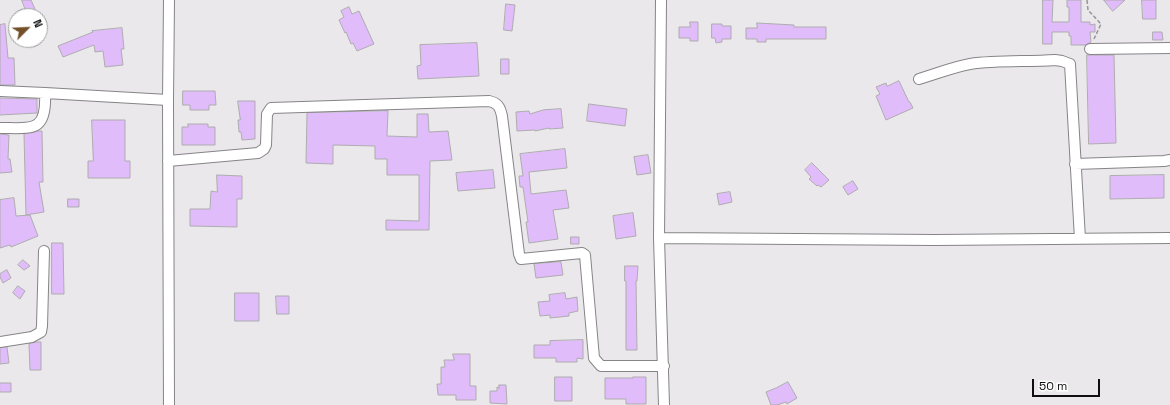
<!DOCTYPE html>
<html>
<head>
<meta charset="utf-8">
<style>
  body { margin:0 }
  #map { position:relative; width:1170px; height:405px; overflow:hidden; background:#eae8eb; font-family:"Space Grotesk",sans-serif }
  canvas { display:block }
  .north { position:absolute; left:8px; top:8px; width:40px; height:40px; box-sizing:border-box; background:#fff; border:1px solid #9f9f9f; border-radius:50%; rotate:66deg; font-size:11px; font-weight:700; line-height:16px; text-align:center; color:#100f10 }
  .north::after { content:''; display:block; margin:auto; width:14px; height:18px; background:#724f28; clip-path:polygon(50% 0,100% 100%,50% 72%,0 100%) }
  .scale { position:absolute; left:1032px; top:379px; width:68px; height:18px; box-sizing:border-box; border:2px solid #100f10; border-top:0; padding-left:5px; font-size:12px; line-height:14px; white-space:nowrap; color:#100f10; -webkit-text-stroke:3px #fff; paint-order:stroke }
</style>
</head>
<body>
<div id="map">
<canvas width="1170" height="405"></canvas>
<div class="north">N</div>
<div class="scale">50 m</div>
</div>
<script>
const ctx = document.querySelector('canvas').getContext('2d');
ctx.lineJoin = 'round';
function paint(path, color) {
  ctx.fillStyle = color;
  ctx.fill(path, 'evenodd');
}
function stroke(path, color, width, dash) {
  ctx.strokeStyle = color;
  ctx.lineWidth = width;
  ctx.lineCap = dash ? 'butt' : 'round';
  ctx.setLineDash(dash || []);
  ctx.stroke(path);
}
const building = new Path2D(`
  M22,0h9l7,16h-10z
  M1043,0h10l-1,22h17v-15h-2v-7h14v22h9v3l5,-1v8h-5l1,10 -5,3h-15v-9h-2v-4h-17v12h-9z
  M1104,0h21l-12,11z
  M1142,0h14v19h-13z
  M506,4l9,1 -3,26 -8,-1z
  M349,7l3,7 7,-3 15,33 -17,7 -4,-8 -2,1 -5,-12 -1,1 -6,-13 5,-3 -3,-6z
  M690,22h8v19h-8v-3h-11v-11h11z
  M757,23l37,2v2h32v12h-60v3h-9v-3h-11v-11h11z
  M5,24l3,34h6l1,27h-15v-60z
  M712,24h10v2h9v13h-9v3l-6,1 -1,-5h-3z
  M122,28l2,21h-3l2,16 -18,2 -2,-16 -8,1 -1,-7 -31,12 -5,-11 35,-14 -1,-1z
  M1153,32h9l1,8h-10z
  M477,43l2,33 -61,3 -1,-13 4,-1 -1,-20z
  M1087,55h27l2,88 -27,1z
  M501,59h8v15h-8z
  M899,81l10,21h1l3,6 -27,12 -10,-24 4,-2 -4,-7 10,-4 1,3z
  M183,91h32l1,14h-7v5h-19v-5h-7z
  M0,98l37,1v14l-37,2z
  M238,101h17v38l-13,1 -1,-8h-2l-1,-12h2z
  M589,104l38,5 -2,17 -38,-5z
  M561,109l2,19 -14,1v-1l-14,3v-1l-18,1 -1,-19 13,-1 1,3 13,-4z
  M388,111l-1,25 30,1v-23h11l1,18 19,-1 4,29 -22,1 -1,69h-43v-10l33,1v-46h-32v-16h-12v-13l-42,-1v19l-27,-1 1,-50z
  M92,120h33v41h5v17h-42v-17h5z
  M188,124h20v3h7v18h-33v-18h6z
  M39,131h3l1,51h-4l5,30 -18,3 -2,-81z
  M0,134l9,1 -1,24h2l2,13 -12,1z
  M565,149l2,19 -38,4 2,22 35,-4 3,18 -16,2 5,29 -29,4 -3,-21h2l-5,-35h-3l-1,-11h4l-3,-22z
  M648,155l3,18 -14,2 -3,-18z
  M812,163l17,17 -8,7 -3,-2 -1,1 -8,-7 2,-2 -6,-7z
  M493,170l2,18 -37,3 -2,-18z
  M217,175l25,1v23h-5v28l-47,-1v-17h20l1,-18 6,1z
  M1164,175v23l-54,1v-23z
  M853,181l5,8 -10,6 -5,-8z
  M730,192l2,10 -13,3 -2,-11z
  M14,198l2,18 14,-1 8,21 -27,11 -1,-2 -10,3v-48z
  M68,199h11v8h-11z
  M633,213l3,23 -20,3 -3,-23z
  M571,237h8v7h-8z
  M52,243h11l1,51h-12z
  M23,260l7,6 -6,4 -6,-5z
  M561,262l2,13 -27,3 -2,-14z
  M625,266h13l-1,15h-1l1,69h-11v-69h-1z
  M7,270l4,8 -8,5 -3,-6v-3z
  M18,286l7,5 -5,8 -7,-6z
  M235,293h24v28h-24z
  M565,293l1,6 11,-2 1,14 -9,2v3l-19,2v-3l-10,1 -2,-14 12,-1 -1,-6z
  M276,296h13v18h-12z
  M583,340v19l-6,-1v4h-21v-4h-22v-13h16v-4z
  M36,342h5v28h-11l-1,-26z
  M7,347l2,16 -9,1v-16z
  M453,354h17v32h6v14h-20v-5h-18l-1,-11h4v-17h4l-1,-7h10z
  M555,377h17v24h-17z
  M633,377h13v27h-20v-5h-21v-21h28z
  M788,382l9,16 -10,6 -1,-2 -9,3h-6l-5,-13 10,-4z
  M0,383h11v9h-11z
  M499,385h7l1,19 -17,-1v-12h7v-4l2,1z`);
paint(building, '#e0bcfa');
stroke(building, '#aeacaf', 1);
const minor = new Path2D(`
  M661,0l-2,238 5,167
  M1090,49l80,-1
  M919,79c17,-5 34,-12 51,-15 28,-4 57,-2 85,-4l7,1 8,3 10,175
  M0,91l45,2
  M0,128c32,0 47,5 45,-35l123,7
  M168,161l90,-8 6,-4 2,-4 1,-31 4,-6 218,-7c9,2 11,6 13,15l17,138 2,5 61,-6 3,2 9,103 7,8h63
  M1075,164l89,-3 6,-1
  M659,238l276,2 235,-2
  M0,342l32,-5 9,-5 1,-6 2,-75
  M169,405l-1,-305 1,-100`);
stroke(minor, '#868487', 12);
stroke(new Path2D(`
  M1087,0l1,10 13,14 -7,15`), '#979597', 1.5, [4, 2]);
stroke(minor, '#fff', 10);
</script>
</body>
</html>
